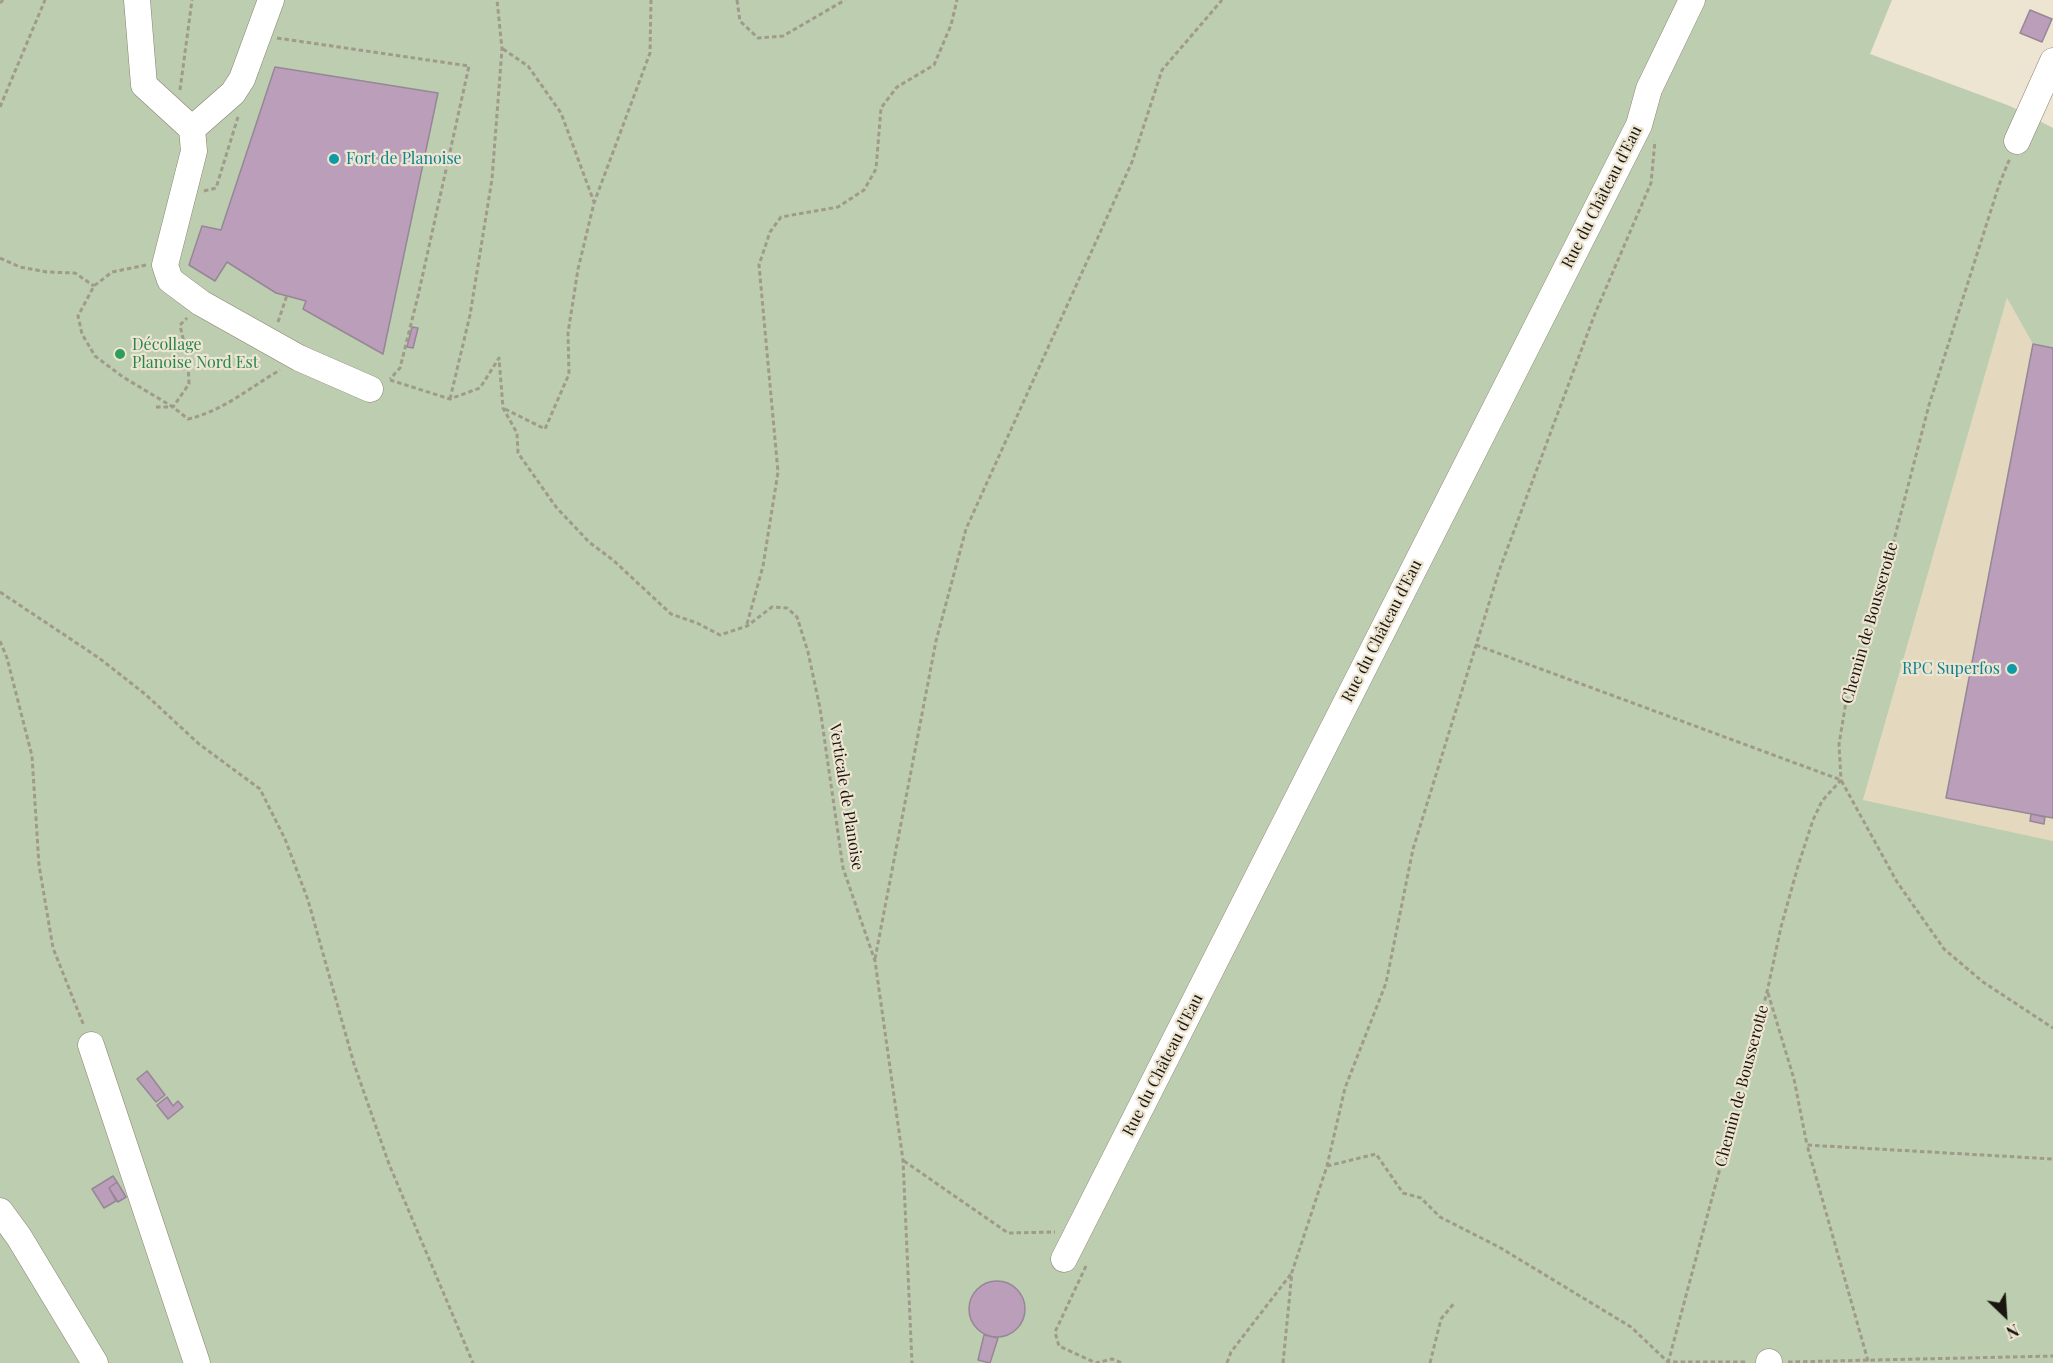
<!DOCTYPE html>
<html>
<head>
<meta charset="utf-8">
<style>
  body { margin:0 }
  #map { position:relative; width:2053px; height:1363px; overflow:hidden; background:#ede5d1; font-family:"Playfair Display",serif }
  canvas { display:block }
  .north { position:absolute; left:1975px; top:1285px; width:60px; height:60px; -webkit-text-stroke:4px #ede5d1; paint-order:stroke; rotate:155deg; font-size:16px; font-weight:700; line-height:24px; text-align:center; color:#19160f }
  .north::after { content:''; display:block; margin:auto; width:21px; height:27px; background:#19160f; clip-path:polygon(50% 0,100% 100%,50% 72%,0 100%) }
</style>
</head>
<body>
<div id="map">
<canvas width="2053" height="1363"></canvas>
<div class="north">N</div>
</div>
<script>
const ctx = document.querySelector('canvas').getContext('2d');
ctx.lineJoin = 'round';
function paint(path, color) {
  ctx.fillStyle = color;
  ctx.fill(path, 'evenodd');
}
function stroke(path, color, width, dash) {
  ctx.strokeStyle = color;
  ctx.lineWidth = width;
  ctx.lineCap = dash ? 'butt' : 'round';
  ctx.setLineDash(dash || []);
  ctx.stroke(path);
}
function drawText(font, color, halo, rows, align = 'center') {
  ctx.font = font + ' "Playfair Display",serif';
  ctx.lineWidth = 4.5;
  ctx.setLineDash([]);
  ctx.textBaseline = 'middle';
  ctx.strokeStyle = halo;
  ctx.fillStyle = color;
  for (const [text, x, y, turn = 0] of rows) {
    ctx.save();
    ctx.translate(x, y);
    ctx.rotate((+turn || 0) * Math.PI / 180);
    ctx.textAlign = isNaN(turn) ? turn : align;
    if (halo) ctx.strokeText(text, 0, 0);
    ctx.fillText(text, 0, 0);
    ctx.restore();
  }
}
paint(new Path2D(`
  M2007,298l26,46 20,4v493l-190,-40z`), '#e4d9be');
paint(new Path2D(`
  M0,0h1892l-22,54 140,52 43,22v220l-20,-4 -26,-46 -144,502 190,41v522h-2053z`), '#bdcdaf');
const building = new Path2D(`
  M2030,10l22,9 -10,23 -22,-9z
  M275,67l163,26 -55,261 -80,-45 3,-8 -30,-8 -49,-31 -12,19 -26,-16 13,-39 19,4z
  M412,327l6,1 -5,20 -6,-1z
  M2033,344l20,4v470l-107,-20z
  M2031,814l14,3 -1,7 -14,-3z
  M147,1071l18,24 -9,7 -19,-23z
  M167,1097l6,9 5,-5 5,6 -15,12 -11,-14z
  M113,1176l4,6 -8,6 7,13 -12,7 -12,-19z
  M117,1182l9,15 -8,5 -9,-14z
  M969 1309a28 28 0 1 1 56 0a28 28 0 1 1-56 0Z
  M984,1335l14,3 -8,25 -12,-3z`);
paint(building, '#bb9fba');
stroke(building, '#968796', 1.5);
const minor = new Path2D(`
  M137,0l7,85 48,44 2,22 -29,114 5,15 31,23 98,55 71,31
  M192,129l41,-36 9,-14 29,-79
  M2017,141l36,-80
  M91,1045l106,318
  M0,1211l19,26 76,126
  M1064,1259l575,-1134 10,-36 43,-89
  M1769,1362v1`);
stroke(minor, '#89816f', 27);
stroke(new Path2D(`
  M737,0l3,21 18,17 25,-2 62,-36
  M0,3l3,-3
  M277,38l192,28 -51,230 -18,72 -10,11
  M503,49l25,17 33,47 33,89
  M180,90l12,-90
  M0,107l45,-107
  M204,191l12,-3 22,-71
  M0,258l20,9 27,5 28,1 19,13
  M146,265l-34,7 -18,14 -16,30 4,18 13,22 28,21 50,30 15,12c35,-8 61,-31 92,-49
  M278,322l9,-27
  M390,380l60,19 30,-11 19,-30 4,50 14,25 1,20 38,54 33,35 24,18 58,54 26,9 23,12 27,-9 25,-19 15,1 10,9 11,35 12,56 23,160 32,93 28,199 9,203
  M450,399l20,-84 22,-136 10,-130 -5,-49
  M156,407h17l16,-23 -1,-23 -8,-36 7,-7
  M505,409l40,20 24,-55 -1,-41 10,-64 16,-66 56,-150 1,-53
  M0,592l99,66 46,36 54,50 61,45 25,50 23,61 46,164 35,100 84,199
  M747,624l16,-58 15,-94 -19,-207 11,-33 11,-15 57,-10 26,-17 12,-21 5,-61 16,-21 37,-22 17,-40 6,-25
  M0,641l7,17 25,98 7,109 14,83 31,78
  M1476,645l365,135 56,102 47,67 39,33 70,46
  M875,959l61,-318 30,-112 166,-367 30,-92 60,-70
  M1768,993l26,86 13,66
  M904,1161l104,72 47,-1
  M1327,1166l49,-12 27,39 18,5 19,19 59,30 132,80 37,35h80
  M1086,1266l-31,66 4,14 37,17 16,-4 10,4
  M1868,1361l-61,-216 246,14
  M1788,1362l265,-6
  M1227,1363l4,-11 60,-78
  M1283,1363l9,-91 35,-106 18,-78 41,-105 27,-134 86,-278 95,-255 57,-133 4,-42
  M1430,1363l11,-44 14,-17
  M1668,1363l99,-371 14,-65 17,-61 15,-46 9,-19 19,-21 -2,-36 9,-54 25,-69 56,-216 70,-220 11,-27`), '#a09a8b', 3, [4.5, 3]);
stroke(minor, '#fff', 26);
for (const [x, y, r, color] of [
  [334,159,6,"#0f9aa8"],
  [120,354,6,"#2e9e5b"],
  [2012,669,6,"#0f9aa8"]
]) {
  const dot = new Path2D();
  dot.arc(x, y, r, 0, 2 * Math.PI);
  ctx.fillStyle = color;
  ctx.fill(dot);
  stroke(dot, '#ede5d1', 2);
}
drawText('16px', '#0d838f', '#ede5d1', [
  ["Fort de Planoise",346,159],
  ["RPC Superfos",2000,669,"right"]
], 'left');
drawText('16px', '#19160f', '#ede5d1', [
  ["Rue du Château d'Eau",1602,197,-63],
  ["Chemin de Bousserotte",1870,623,-74],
  ["Rue du Château d'Eau",1382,631,-63],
  ["Verticale de Planoise",846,797,81],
  ["Rue du Château d'Eau",1163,1065,-63],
  ["Chemin de Bousserotte",1742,1086,-75]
]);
drawText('16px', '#27864d', '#ede5d1', [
  ["Décollage",132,345],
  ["Planoise Nord Est",132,363]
], 'left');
</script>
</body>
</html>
